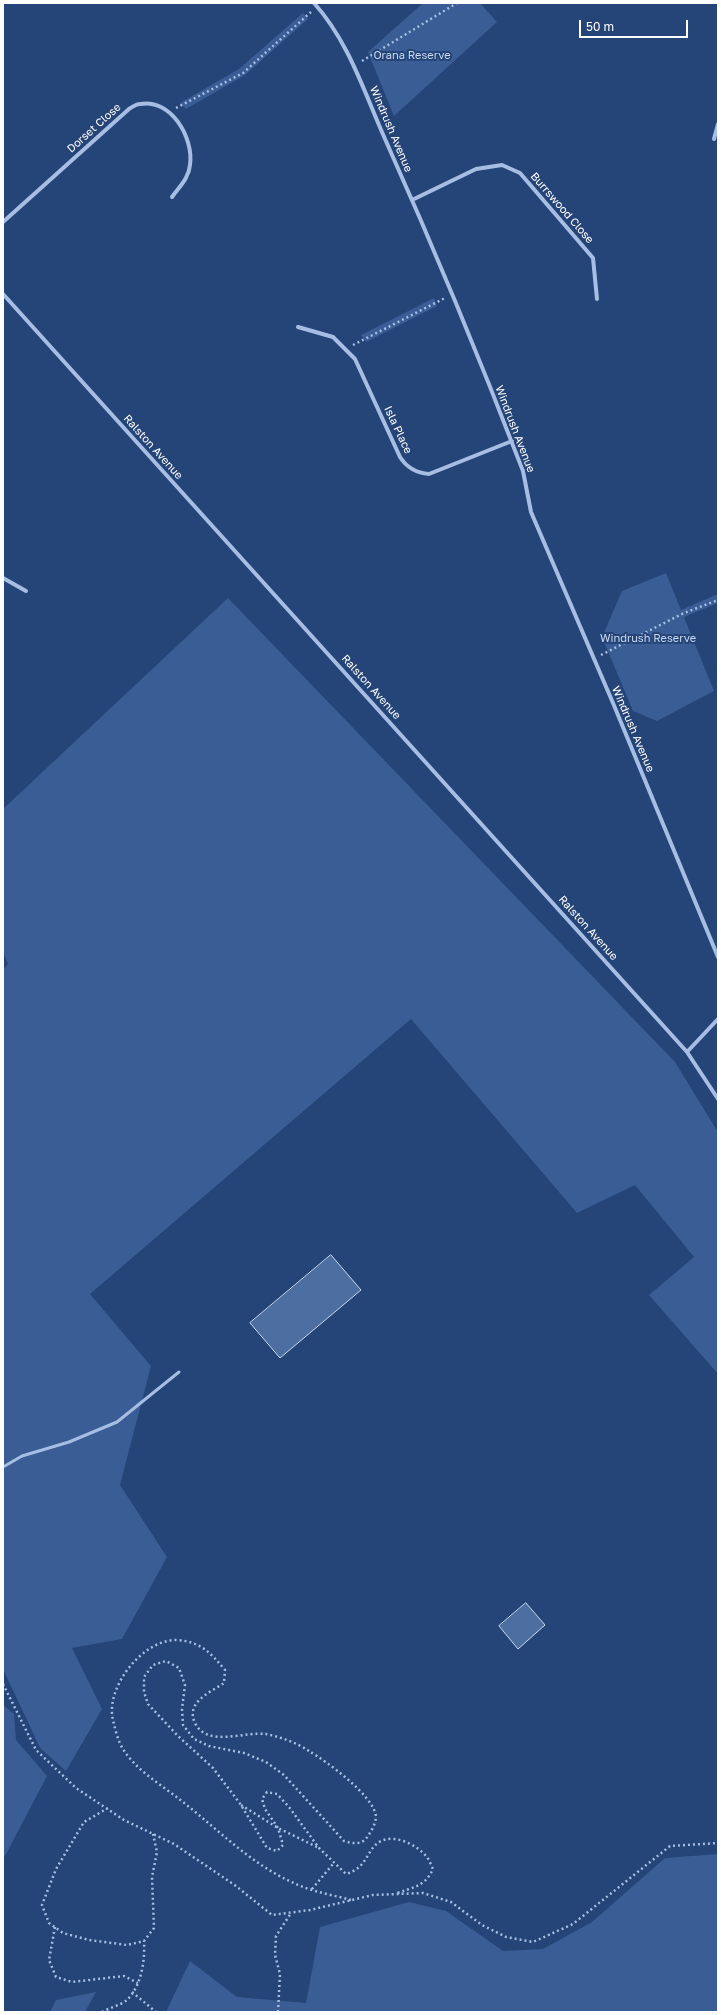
<!DOCTYPE html>
<html>
<head>
<meta charset="utf-8">
<style>
  body { margin:0 }
  #map { position:relative; width:721px; height:2015px; overflow:hidden; background:#254477; font-family:"Golos Text",sans-serif }
  canvas { display:block }
  .frame { position:absolute; inset:0; border:4px solid #fff; pointer-events:none }
  .scale { position:absolute; left:579px; top:20px; width:109px; height:18px; box-sizing:border-box; border:2px solid #fff; border-top:0; padding-left:5px; font-size:12px; line-height:14px; white-space:nowrap; color:#fff; -webkit-text-stroke:3px #254477; paint-order:stroke }
</style>
</head>
<body>
<div id="map">
<canvas width="721" height="2015"></canvas>
<div class="frame"></div>
<div class="scale">50 m</div>
</div>
<script>
const ctx = document.querySelector('canvas').getContext('2d');
ctx.lineJoin = 'round';
function paint(path, color) {
  ctx.fillStyle = color;
  ctx.fill(path, 'evenodd');
}
function stroke(path, color, width, dash) {
  ctx.strokeStyle = color;
  ctx.lineWidth = width;
  ctx.lineCap = dash ? 'butt' : 'round';
  ctx.setLineDash(dash || []);
  ctx.stroke(path);
}
function drawText(font, color, halo, rows, align = 'center') {
  ctx.font = font + ' "Golos Text",sans-serif';
  ctx.lineWidth = 4;
  ctx.setLineDash([]);
  ctx.textBaseline = 'middle';
  ctx.strokeStyle = halo;
  ctx.fillStyle = color;
  for (const [text, x, y, turn = 0] of rows) {
    ctx.save();
    ctx.translate(x, y);
    ctx.rotate((+turn || 0) * Math.PI / 180);
    ctx.textAlign = isNaN(turn) ? turn : align;
    if (halo) ctx.strokeText(text, 0, 0);
    ctx.fillText(text, 0, 0);
    ctx.restore();
  }
}
paint(new Path2D(`
  M423,3h57l17,19 -103,94 -26,-64z
  M303,13l5,6 -63,56 -59,34 -6,-6 59,-34z
  M434,298l3,8 -71,36 -5,-7z
  M666,573l15,37 37,-16v9l-34,14 30,74 -57,30 -24,-10 -31,-74 20,-46z
  M228,598l447,464 43,70v242l-69,-79 45,-38 -59,-72 -58,28 -166,-194 -321,275 61,72 -31,119 47,72 -45,82 -50,9 30,61 -36,62 -26,-23 -37,-79v-699l5,-6 -5,-12v-143z
  M3,1705l11,9 2,26 31,36 -44,84z
  M718,1854v158h-552l24,-51 47,36 69,6 14,-76 89,-25 37,9 57,40 40,-2 49,-27 73,-64z
  M96,1992l-11,20h-35l6,-12z`), '#395d94');
const building = new Path2D(`
  M331,1255l30,35 -81,68 -30,-35z
  M526,1603l19,22 -27,24 -19,-23z`);
paint(building, '#4d6ea1');
stroke(building, '#c9d9f2', 1);
stroke(new Path2D(`
  M362,61l95,-58
  M176,108l67,-35 68,-61
  M353,345l92,-47
  M601,655l83,-42 34,-13
  M3,1684l33,66 40,38 48,32 50,24 62,42 36,29 38,-5 63,-15 50,-2 28,9 31,23 24,12 27,5 40,-18 97,-78 48,-3
  M241,1805l37,23 41,20
  M108,1808l-24,14 -28,47 -14,36 7,18 14,10 26,7 38,5 17,-4 10,-13 -2,-51 5,-25 -4,-18
  M312,1889l21,-25
  M351,1900c-18,-5 -38,-8 -55,-16 -45,-19 -79,-56 -117,-85 -19,-15 -43,-29 -56,-50 -5,-8 -8,-20 -10,-29 -8,-32 29,-80 63,-80 24,1 35,13 49,30l-1,13c-13,9 -39,19 -29,40 12,25 51,8 71,11 15,3 31,9 43,17 17,10 64,44 67,65 0,7 -4,14 -8,20 -6,9 -14,8 -24,5l-60,-66 -18,-13 -22,-9 -35,-7 -15,-7 -11,-14 -1,-16 3,-24 -6,-17 -13,-7 -13,4 -9,12v15l4,12 30,32 35,32 28,37 26,43 10,3 6,-6 -5,-17 -13,-19 -3,-10 5,-7 10,2 12,13 30,41 27,26c23,-7 19,-24 35,-33 14,-7 36,4 45,15 3,3 5,9 7,13 -9,19 -21,18 -38,25
  M55,1927l-6,33 7,17 16,5 52,-6 14,7
  M132,1992l24,20
  M102,2012c7,-4 19,-7 25,-12 15,-15 18,-40 17,-59
  M278,2012l2,-38 -5,-19 1,-19 15,-23`), '#a6bee3', 2.5, [2, 3]);
stroke(new Path2D(`
  M3,1467l19,-11 47,-14 48,-20 62,-50`), '#a6bee3', 3);
stroke(new Path2D(`
  M314,3c35,39 50,89 71,136 49,109 95,220 138,332l8,41 82,191 105,254
  M714,139l4,-15
  M412,200l64,-31 26,-4 18,8 73,85 4,41
  M3,222l126,-113c3,-2 7,-5 11,-5 31,-6 54,34 50,61 -1,13 -11,22 -18,32
  M3,294l684,758 31,47
  M298,327l35,10 22,22 45,98c7,11 16,16 29,17l83,-33
  M3,578l23,13
  M687,1052l31,-33`), '#a6bee3', 4);
drawText('11px', '#c9d9f2', '#254477', [
  ["Orana Reserve",412,56],
  ["Windrush Reserve",648,639]
]);
drawText('11px', '#fff', '#254477', [
  ["Dorset Close",94,128,-42],
  ["Windrush Avenue",391,129,67],
  ["Burrswood Close",562,208,49],
  ["Windrush Avenue",515,429,69],
  ["Isla Place",398,430,65],
  ["Ralston Avenue",153,447,48],
  ["Ralston Avenue",371,687,48],
  ["Windrush Avenue",633,729,67],
  ["Ralston Avenue",588,928,48]
]);
</script>
</body>
</html>
